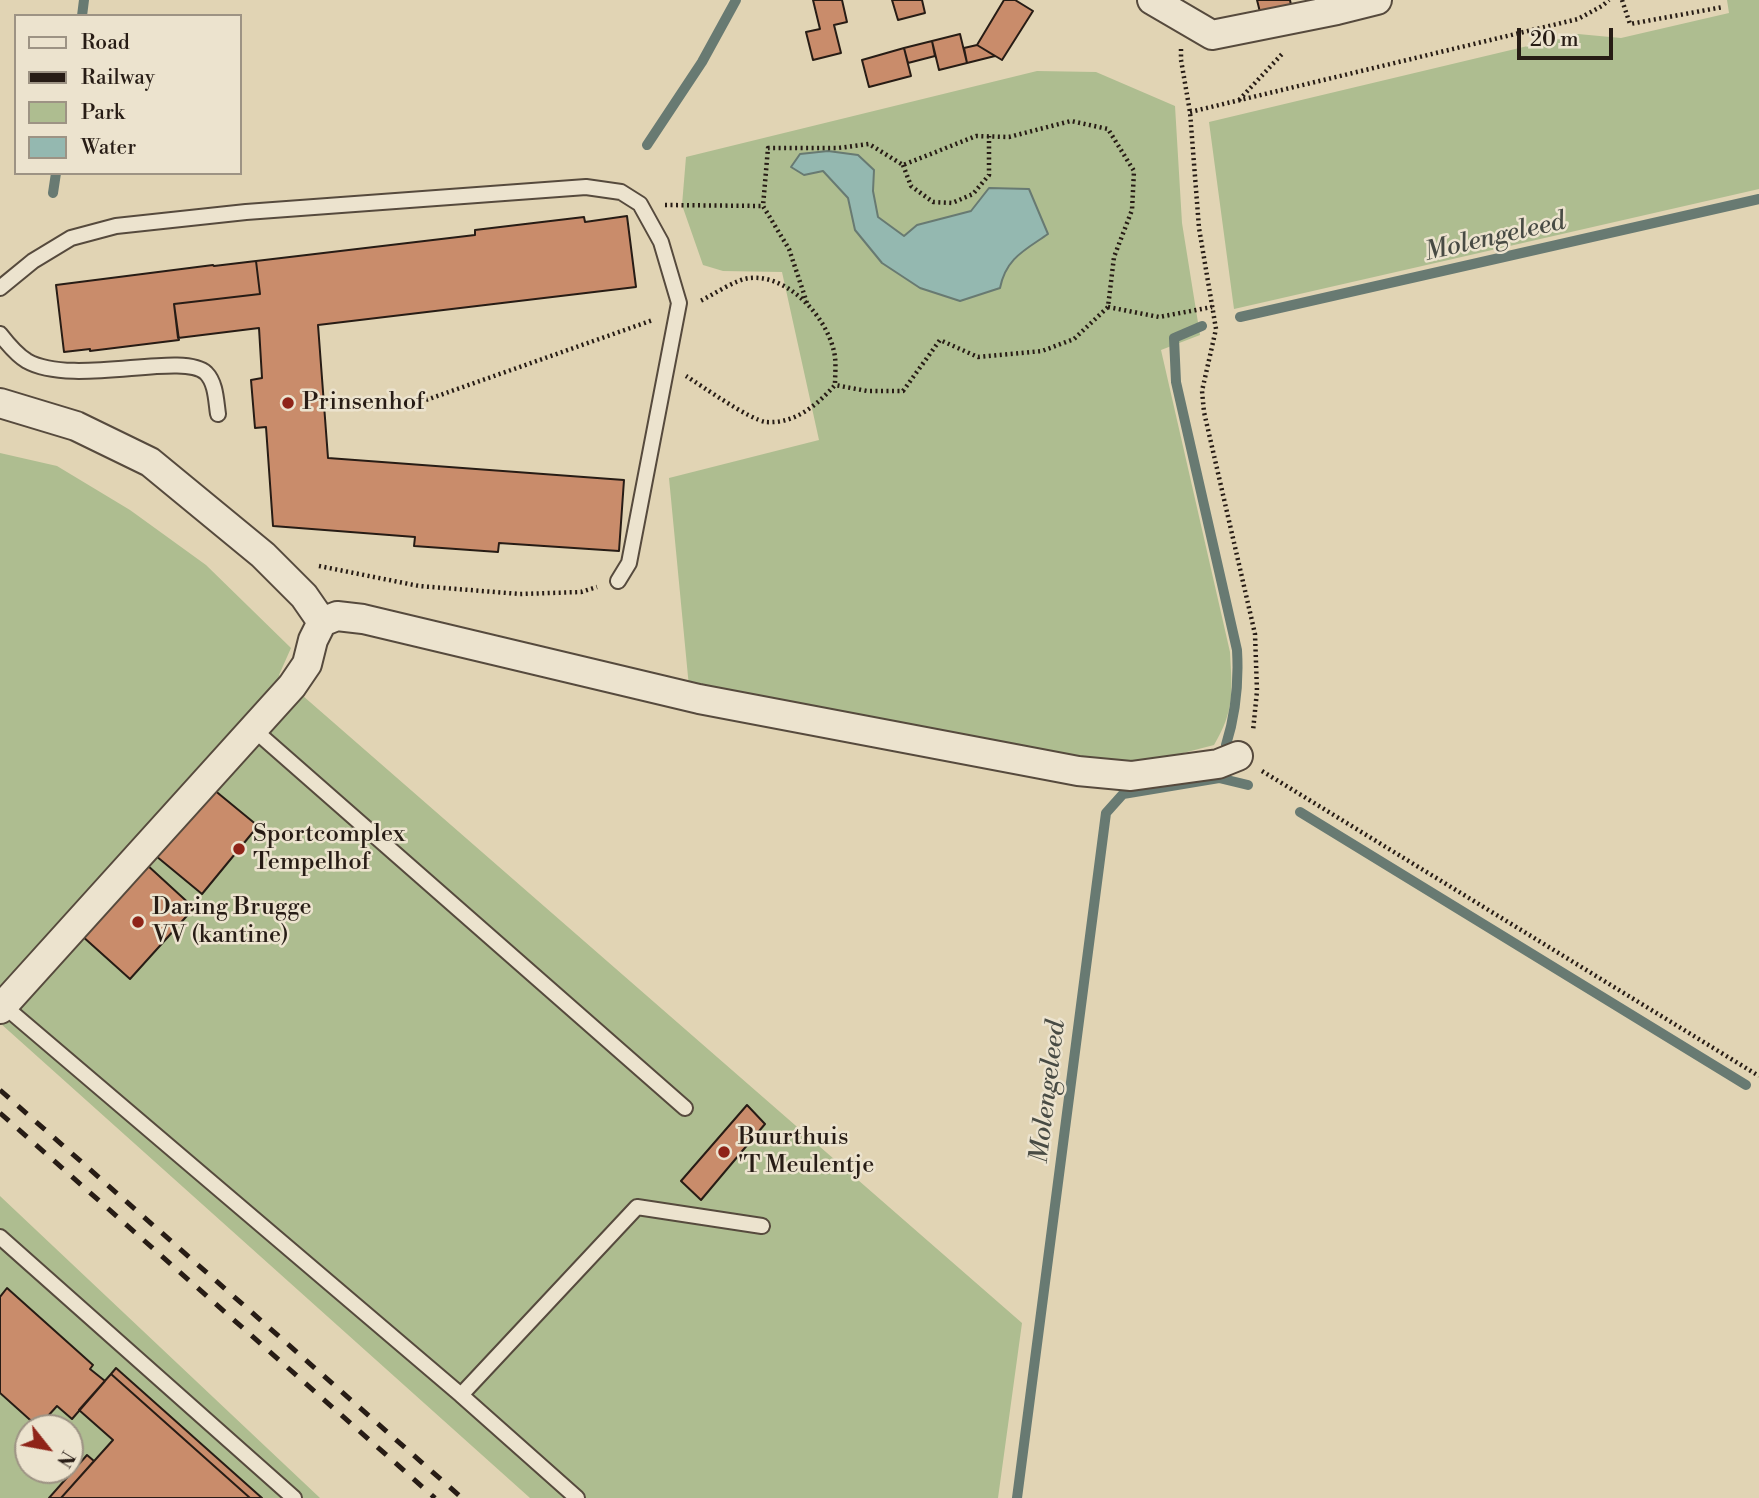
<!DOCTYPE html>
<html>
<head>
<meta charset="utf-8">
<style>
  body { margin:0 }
  #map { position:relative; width:1759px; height:1498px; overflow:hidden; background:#e1d4b4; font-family:"Libre Bodoni",serif }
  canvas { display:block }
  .legend { position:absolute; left:14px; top:14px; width:228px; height:161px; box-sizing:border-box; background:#ece3ce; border:2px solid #9d9384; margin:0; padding:9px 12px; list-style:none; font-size:21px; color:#271c15 }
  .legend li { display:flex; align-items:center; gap:14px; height:35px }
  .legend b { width:35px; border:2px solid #9d9384 }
  .north { position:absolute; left:14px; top:1414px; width:70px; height:70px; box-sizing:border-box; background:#ece3ce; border:2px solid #9d9384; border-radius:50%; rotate:121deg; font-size:19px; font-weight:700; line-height:28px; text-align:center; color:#271c15 }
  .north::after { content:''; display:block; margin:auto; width:24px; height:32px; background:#8f2418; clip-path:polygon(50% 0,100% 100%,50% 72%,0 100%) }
  .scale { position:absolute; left:1517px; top:28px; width:96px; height:32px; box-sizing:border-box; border:4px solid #271c15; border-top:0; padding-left:9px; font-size:21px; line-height:24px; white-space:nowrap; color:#271c15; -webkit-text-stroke:5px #ece3ce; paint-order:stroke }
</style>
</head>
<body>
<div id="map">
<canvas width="1759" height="1498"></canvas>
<ul class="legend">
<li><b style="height:9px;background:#ece3ce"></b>Road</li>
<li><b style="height:9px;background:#271c15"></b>Railway</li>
<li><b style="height:19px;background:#aebd90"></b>Park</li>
<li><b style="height:19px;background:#94b8b0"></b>Water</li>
</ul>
<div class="north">N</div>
<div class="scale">20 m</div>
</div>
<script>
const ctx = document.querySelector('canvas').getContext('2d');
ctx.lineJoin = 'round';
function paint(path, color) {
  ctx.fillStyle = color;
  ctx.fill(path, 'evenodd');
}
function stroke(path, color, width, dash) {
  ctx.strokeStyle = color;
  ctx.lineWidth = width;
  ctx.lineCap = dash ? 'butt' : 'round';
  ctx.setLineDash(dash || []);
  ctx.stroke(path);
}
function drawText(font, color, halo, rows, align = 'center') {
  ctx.font = font + ' "Libre Bodoni",serif';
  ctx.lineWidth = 5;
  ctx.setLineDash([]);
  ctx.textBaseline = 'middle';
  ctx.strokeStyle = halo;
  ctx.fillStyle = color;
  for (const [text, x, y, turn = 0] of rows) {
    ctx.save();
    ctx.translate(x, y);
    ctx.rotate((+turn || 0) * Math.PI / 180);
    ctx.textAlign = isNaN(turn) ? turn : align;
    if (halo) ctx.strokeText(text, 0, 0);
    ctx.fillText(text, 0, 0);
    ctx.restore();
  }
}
paint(new Path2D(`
  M1727,0h32v189l-525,120 -25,-187 369,-88 43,4 108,-25z
  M1037,71l59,1 79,34 7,117 18,112 -39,15 69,302c2,39 5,58 -16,93l-81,21 -57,-7 -387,-72 -20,-209 150,-38 -37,-168 -59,-1 -20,-6 -21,-60 4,-48z
  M0,453l57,13 73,44 76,55 85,83 -12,27 743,648 -24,175h-468l-530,-475z
  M0,1196l320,302h-320zM28,1428h42v42h-42z`), '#aebd90');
const water = new Path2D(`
  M828,151l30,4 16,15 -1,21 5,26 26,19 13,-11 54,-14 18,-23 40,1 19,45c-23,16 -42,24 -48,54l-40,13 -40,-13 -38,-25 -27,-33 -7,-32 -25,-27 -19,4 -13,-8 9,-13z`);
paint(water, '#94b8b0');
stroke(water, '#687a72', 2);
stroke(new Path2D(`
  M82,16l2,-16
  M647,145l55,-83 34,-62
  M53,193l3,-20
  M1240,317l519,-118
  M1202,326l-28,12 2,44 61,268c2,34 -1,63 -11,95
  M1300,812l446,273
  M1017,1498l89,-685 17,-19 96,-16 29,7`), '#687a72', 10);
const building = new Path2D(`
  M813,0h29l5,22 -13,3 7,28 -28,7 -7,-28 14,-3z
  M892,0h30l3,13 -27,7z
  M1004,0h11l18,11 -31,49 -25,-15z
  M1257,0h33l1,5 -31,7z
  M960,34l7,29 -28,7 -7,-29z
  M932,41l3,15 -27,7 -4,-15z
  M977,45l18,11 -28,7 -3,-15z
  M904,48l7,28 -42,11 -7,-27z
  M627,216l9,71 -318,38 10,133 296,22 -5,71 -120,-8 -1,9 -84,-6 1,-9 -142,-11 -7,-99 -11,1 -4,-48 11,-2 -3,-50 -81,10 -4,-34 86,-10 -4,-33 219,-26v-5l109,-13 1,5z
  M256,261l4,33 -86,10 5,36 -89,11v-2l-26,3 -8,-67 157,-20 1,1z
  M213,789l45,37 -56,68 -46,-38z
  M146,864l48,44 -64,71 -49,-44z
  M747,1105l18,19 -64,76 -20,-19z
  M7,1288l86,77 -3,4 15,12 -33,38 -15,-13 -19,21 -38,-34v-96z
  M116,1368l146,130h-12l-139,-124z
  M111,1374l139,124h-189l52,-58 -34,-30z
  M87,1455l7,6 -33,37h-12z`);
paint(building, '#c98c6b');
stroke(building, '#271c15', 2);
const service = new Path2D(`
  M0,288l33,-27 38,-23 45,-12 130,-14 340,-25 35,5 19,12 21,38 18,61 -50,260 -11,18
  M0,334c7,9 17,21 27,27 46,26 156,-10 179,12 10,10 10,28 12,41
  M252,728l433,380
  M3,1005l458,390 176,-188 125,19
  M0,1237l294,261
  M461,1395l116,103`);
const minor = new Path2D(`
  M1152,0l60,35 125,-25 40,-10
  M0,403l76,23 74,36 113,93 41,41 18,26
  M0,1009l292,-323 15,-22 6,-24 9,-18 15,-6 26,3 336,80 379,72 53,5 87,-12 20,-8`);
stroke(service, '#564a3d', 18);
stroke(minor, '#564a3d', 32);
stroke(new Path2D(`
  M1622,0l8,24 93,-17
  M1181,49v11l9,52 9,116 17,101 -14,62 2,21 51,222 2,57 -4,40
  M1239,100l44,-47
  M1190,112l388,-93 24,-13 7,-6
  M903,165l8,21 22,16 19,1 21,-9 16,-19v-39
  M665,205l98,1
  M807,303l-18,-54 -26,-43 5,-58h70l31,-4 34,21 73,-29 33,1 62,-16 37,8 26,42 -2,39 -18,47 -6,50 -34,32 -32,12 -64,6 -38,-17 -37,51h-36l-32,-6
  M1108,307l51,10 53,-10
  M686,376c16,10 64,44 80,46 29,2 51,-17 69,-37 0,-9 1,-19 0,-28 -5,-37 -46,-83 -85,-79 -14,1 -37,17 -50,23
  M426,400l227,-80
  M319,566l100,20 101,8 61,-2 16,-5
  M1262,771l497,305`), '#271c15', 4.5, [2, 3.5]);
stroke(service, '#ece3ce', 14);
stroke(minor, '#ece3ce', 28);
stroke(new Path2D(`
  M0,1090l462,408
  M0,1113l435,385`), '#271c15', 5, [12, 12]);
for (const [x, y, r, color] of [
  [288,403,7,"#8f2418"],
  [239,849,7,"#8f2418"],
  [138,922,7,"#8f2418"],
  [724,1152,7,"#8f2418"]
]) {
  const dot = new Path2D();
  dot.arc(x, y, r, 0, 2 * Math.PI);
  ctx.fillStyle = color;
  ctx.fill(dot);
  stroke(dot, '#ece3ce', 2.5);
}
drawText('24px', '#271c15', '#ece3ce', [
  ["Prinsenhof",302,403],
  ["Sportcomplex",253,835],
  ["Tempelhof",253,863],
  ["Daring Brugge",152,908],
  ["VV (kantine)",152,936],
  ["Buurthuis",738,1138],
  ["'T Meulentje",738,1166]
], 'left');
drawText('italic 26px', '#484b44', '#ece3ce', [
  ["Molengeleed",1495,238,-13],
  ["Molengeleed",1049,1092,-83]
]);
</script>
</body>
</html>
